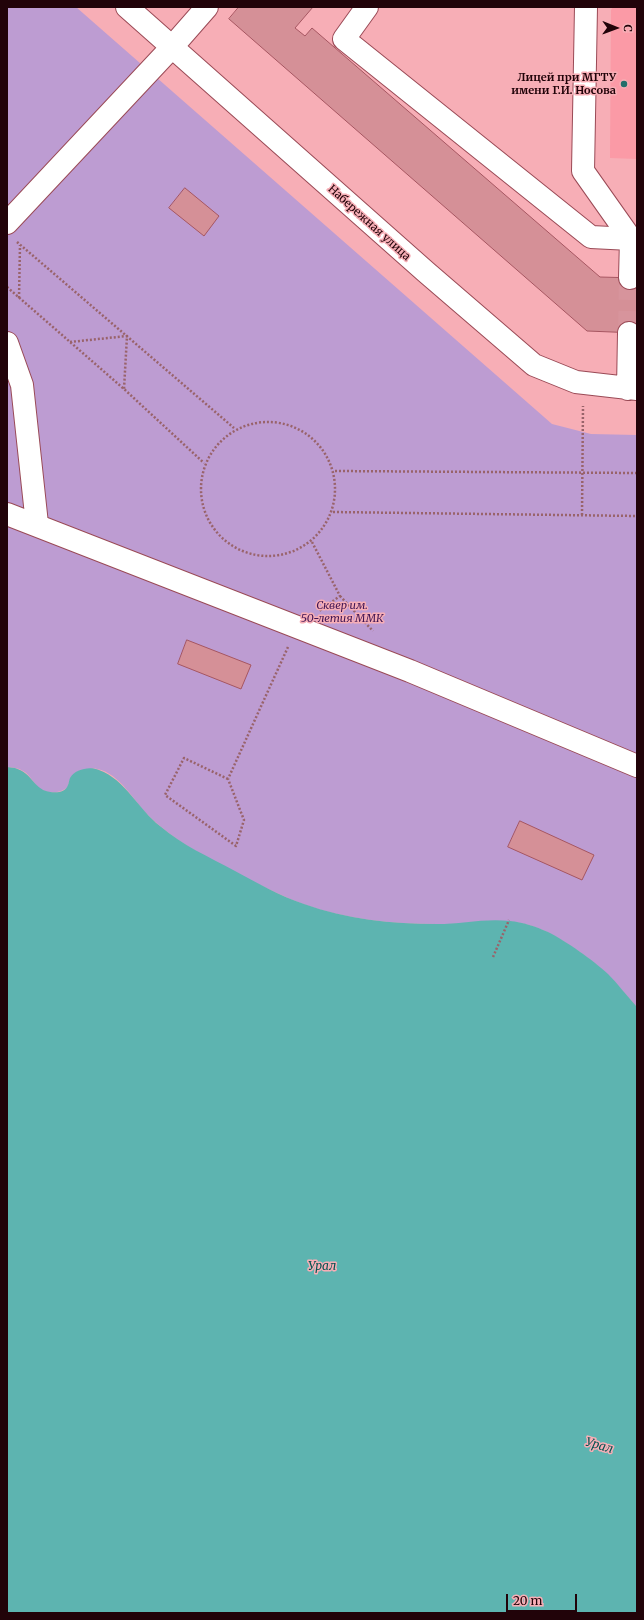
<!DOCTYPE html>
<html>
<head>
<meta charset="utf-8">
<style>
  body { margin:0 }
  #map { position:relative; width:644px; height:1620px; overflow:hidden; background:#f7aeb6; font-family:Merriweather,serif }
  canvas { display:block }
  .frame { position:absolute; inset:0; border:8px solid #210309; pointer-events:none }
  .north { position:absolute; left:596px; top:8px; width:40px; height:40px; -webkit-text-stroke:3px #f7aeb6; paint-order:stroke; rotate:91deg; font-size:11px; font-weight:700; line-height:16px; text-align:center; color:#210309 }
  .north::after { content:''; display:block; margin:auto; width:14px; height:18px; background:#210309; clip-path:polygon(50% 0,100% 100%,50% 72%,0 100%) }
  .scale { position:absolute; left:506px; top:1594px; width:71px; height:18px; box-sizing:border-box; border:2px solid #210309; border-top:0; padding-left:5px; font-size:12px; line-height:14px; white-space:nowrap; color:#210309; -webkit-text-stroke:3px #f7aeb6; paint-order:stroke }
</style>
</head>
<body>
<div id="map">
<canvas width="644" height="1620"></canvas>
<div class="frame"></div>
<div class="north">С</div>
<div class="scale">20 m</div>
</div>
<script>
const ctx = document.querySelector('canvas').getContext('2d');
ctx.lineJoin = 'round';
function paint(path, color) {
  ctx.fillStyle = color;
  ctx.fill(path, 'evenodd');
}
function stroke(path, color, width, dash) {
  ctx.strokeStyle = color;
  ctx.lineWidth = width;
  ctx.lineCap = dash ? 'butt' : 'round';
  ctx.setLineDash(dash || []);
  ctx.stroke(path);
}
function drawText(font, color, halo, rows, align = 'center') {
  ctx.font = font + ' Merriweather,serif';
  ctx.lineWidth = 3;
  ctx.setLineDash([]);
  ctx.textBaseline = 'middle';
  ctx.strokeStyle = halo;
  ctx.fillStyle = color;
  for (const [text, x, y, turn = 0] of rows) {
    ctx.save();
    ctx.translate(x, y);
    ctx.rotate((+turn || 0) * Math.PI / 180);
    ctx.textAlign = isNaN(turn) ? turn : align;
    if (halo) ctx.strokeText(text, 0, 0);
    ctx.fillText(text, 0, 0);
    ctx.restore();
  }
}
paint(new Path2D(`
  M613,7h24v152l-27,-1 1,-148z`), '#fb9aa6');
paint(new Path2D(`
  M7,7h69l476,417 39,10 46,1v572c-10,-11 -19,-22 -29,-32 -15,-15 -40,-32 -59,-42 -40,-21 -71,-8 -113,-9 -44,0 -91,-5 -133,-20 -17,-6 -34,-15 -51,-23 -34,-17 -74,-37 -102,-64 -16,-15 -30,-44 -53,-48 -3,-1 -7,0 -10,1 -13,2 -16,3 -19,17 -8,7 -22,7 -30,0 -5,-5 -9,-13 -15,-16 -5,-3 -11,-4 -16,-4z`), '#bd9cd2');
paint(new Path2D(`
  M7,767c24,1 24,19 39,24 7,2 19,3 22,-6 1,-2 1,-5 2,-7 5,-9 20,-12 29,-8 27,10 39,39 61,56 22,19 49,31 75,45 22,12 45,25 69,33 42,15 88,20 133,20 24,0 49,-6 73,-3 12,1 27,6 38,11 18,9 45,28 60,42 10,10 19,22 29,33v606l-630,-1z`), '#5db4b0');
const building = new Path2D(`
  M239,7h74l-18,21 10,8 7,-8 288,249 37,1v55l-50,-2 -358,-312z
  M185,188l34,28 -15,20 -35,-28z
  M187,640l64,25 -10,24 -63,-25z
  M520,821l74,34 -12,25 -74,-33z`);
paint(building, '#d59097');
stroke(building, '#a65661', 1);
stroke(new Path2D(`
  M629,333l1,-55`), '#d7949c', 22, [22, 11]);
const minor = new Path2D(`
  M127,7l299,265 108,93 42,17 61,7
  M367,7l-23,32 247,198 40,2 -1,39
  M586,7l-3,164 48,68h6
  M7,223l165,-176 35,-40
  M7,343l15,42 15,139
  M628,389l1,-56
  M7,514l403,157 227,95`);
stroke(minor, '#9a4a56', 24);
stroke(new Path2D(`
  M17,242l217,186
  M7,287l117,102 80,74
  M19,298l1,-53
  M70,342l57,-6 -3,53
  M201 489a67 67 0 1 1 134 0a67 67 0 1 1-134 0Z
  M335,471l302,2
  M333,512l304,4
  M582,515l1,-109
  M312,542l28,54 -21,15
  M340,596l33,35
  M228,779l-44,-21 -19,37 71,51 8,-26 -16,-41 60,-132
  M493,957l16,-37`), '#99636a', 2.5, [2, 2]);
stroke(minor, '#fff', 22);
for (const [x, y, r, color] of [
  [624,84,4,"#236e6b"]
]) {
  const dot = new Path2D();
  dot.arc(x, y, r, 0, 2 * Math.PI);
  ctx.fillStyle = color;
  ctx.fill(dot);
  stroke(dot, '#f7aeb6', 1.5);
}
drawText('bold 11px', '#210309', '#f7aeb6', [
  ["Лицей при МГТУ",616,78],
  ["имени Г.И. Носова",616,91]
], 'right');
drawText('11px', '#210309', '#f7aeb6', [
  ["Набережная улица",369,223,42]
]);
drawText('italic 11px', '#3e1353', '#f7aeb6', [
  ["Сквер им.",342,606],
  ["50-летия ММК",342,619]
]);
drawText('italic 12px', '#005250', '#f7aeb6', [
  ["Урал",322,1267],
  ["Урал",599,1446,16]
]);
</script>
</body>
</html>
